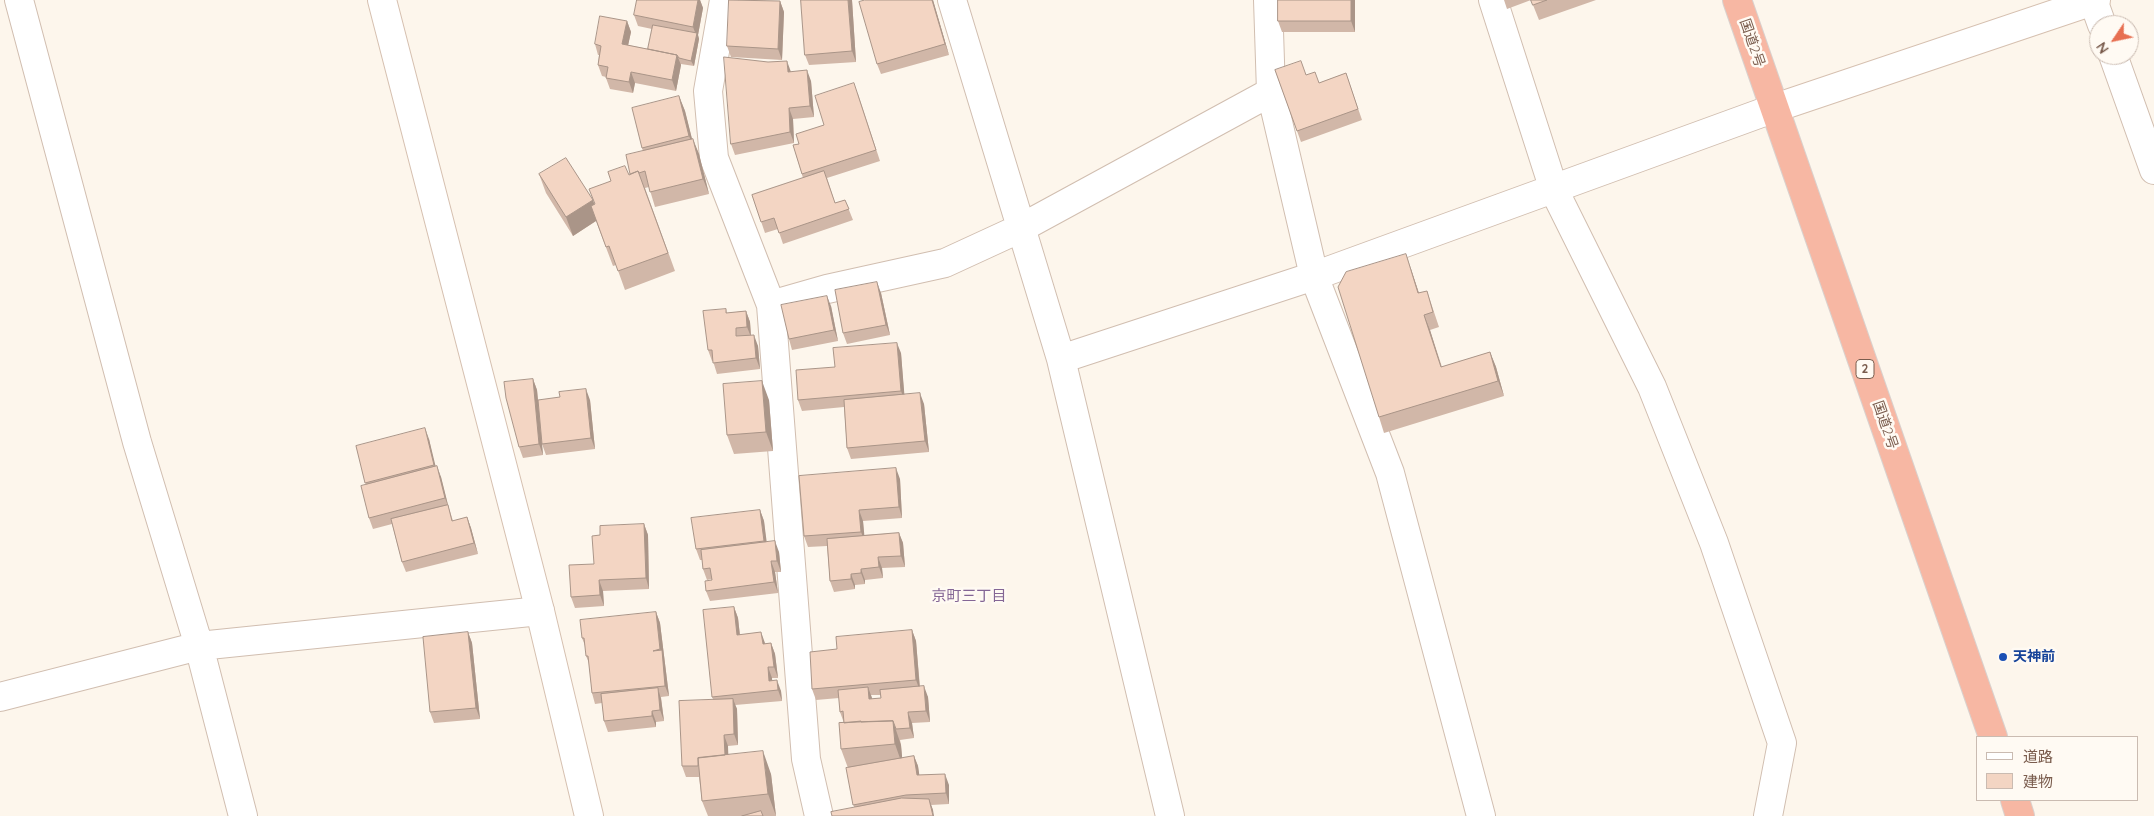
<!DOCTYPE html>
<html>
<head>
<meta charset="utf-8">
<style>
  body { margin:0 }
  #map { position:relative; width:2154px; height:816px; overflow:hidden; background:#fdf6ec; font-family:Quicksand,"Noto Sans JP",sans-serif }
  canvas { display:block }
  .legend { position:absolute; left:1976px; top:736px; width:162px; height:65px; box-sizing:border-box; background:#fffaf3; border:1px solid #cabbb1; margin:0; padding:6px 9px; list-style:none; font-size:15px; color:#7a5c4d }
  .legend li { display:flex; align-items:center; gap:10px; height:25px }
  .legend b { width:25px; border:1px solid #cabbb1 }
  .north { position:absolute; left:2089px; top:15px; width:50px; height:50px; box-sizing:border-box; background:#fffaf3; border:1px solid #cabbb1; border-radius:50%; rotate:236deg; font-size:14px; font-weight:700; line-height:20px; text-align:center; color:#7a5c4d }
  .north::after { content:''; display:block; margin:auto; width:18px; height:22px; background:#e76f51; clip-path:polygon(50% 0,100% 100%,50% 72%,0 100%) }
</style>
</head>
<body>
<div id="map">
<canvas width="2154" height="816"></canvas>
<ul class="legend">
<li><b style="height:6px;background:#fff"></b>道路</li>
<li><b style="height:14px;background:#f3d5c3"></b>建物</li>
</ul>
<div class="north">N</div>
</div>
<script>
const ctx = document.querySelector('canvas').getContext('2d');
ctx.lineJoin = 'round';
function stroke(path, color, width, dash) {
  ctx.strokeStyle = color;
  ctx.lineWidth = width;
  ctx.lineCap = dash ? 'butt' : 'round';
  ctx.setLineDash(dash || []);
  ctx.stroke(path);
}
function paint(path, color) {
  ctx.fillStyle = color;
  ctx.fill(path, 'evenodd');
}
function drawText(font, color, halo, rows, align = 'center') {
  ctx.font = font + ' Quicksand,"Noto Sans JP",sans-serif';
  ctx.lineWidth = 5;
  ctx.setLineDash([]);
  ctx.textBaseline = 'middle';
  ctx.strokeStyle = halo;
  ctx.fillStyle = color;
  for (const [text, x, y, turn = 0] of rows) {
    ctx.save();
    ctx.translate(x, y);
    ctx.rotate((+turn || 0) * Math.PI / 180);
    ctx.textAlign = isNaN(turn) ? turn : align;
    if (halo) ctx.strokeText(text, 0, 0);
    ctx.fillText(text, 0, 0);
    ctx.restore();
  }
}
const street = new Path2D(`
  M19,0l118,442 62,204 44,170
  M724,0l-16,91 6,67 57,147 35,454 13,57
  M952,0l109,359 109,457
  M1268,0l3,92 43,184 76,197 91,343
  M1493,0l61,190 98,197 62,156 68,200 -14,73
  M2093,0l9,25
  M2113,55l41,115
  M771,305l56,-16 118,-26 76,-35 250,-136
  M1061,359l253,-83 461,-168
  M0,697l199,-51 341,-35`);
const secondary = new Path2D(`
  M382,0l158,611 49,205
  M1775,108l321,-108`);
const highway = new Path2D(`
  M1737,0l256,737
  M2015,800l5,16`);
stroke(street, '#d1beb0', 30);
stroke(secondary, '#d6c0b0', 30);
stroke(highway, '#dad1cd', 30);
stroke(street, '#fff', 28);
stroke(secondary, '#fff', 28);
stroke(highway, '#f7b7a3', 28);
paint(new Path2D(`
  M637,0h63l3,8 -5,27 1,4 -5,27 -13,-2v1l-5,26 -41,-8 -2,10 -23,-4 -4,-11v-1l-4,-1 -4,-11 1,-10h-1l-3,-11 32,-23 4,11 -3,13 20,4 4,-20 -14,-3 -4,-11z
  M801,0h51l4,62 -47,3 -4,-10z
  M933,0l16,55 -68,19 -4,-10z
  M1278,0h77v32h-73l-4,-11z
  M1504,0h92l-57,20 -8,-20 -24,9z
  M780,1l4,11 -2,48 -51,-3 -4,-11z
  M1275,70l31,5 13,8 27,-10 16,47 -61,22z
  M791,72l20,9 3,36 -21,2 1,24 -59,12 -4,-11z
  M858,94l22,67 -53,17 8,25 10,-3 8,20 -70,24 -5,-15 -13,4 -13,-38 51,-17 -10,-33 6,-1 25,-19z
  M679,96l6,15 7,28 7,15 10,40 -54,13 -6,-20 -4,1 30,83 -50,19 -9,-25 -3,1 -17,-45 -23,15 -27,-43 -7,-19 54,26 1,4 36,-30 13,-23 -1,-3z
  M1411,269l8,24 8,-2 12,36 -9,3 12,37 48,-15 6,15 8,29 -120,37 -5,-16z
  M881,293l9,42 -43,9 -4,-11z
  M831,306l7,35 -46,9 -3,-11z
  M726,309l1,4 19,-2 4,11 1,13 7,11 2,23 -43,5 -4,-13h-1l-4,-11z
  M901,353l3,41 20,10 5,48 -78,7 -4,-11 -3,-41 -42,4 -4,-11 37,-33z
  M533,379l4,11 1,10h52l5,49 -49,6 -4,-11 -4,-42 5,53 -20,3 -4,-11z
  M769,400l4,51 -39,3 -7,-19z
  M429,439l6,28 6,10 7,28 5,16 14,-4 4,11 7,26 -72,18 -4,-10 -10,-38 -19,5 -4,-11 -3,-33 -10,-39z
  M900,479l2,39 -39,3 1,14 35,-2 4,10 2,24 -23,1 1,10 -18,2v4l-10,1v4l-21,3 -4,-11 -3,-35 -19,1 -4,-11z
  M760,510l4,11 2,21 13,10 2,20h-6l3,21 -68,8 -4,-10 6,-12 -5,1 -4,-11 -1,-9h-2l-4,-11z
  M644,524l4,11 1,54 -46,2 1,15 -29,2 -4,-11 23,-33 6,-29z
  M734,607l4,11 2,17 25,9 6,-1 4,11 3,24h-6v2l9,11 1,10 -47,4 2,4 1,36 -10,1v8l43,20 5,42h-68l-6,-15 -3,-24h-13l-4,-11 31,-67 -1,-2z
  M656,612l4,11 9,73 -8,1 3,24 -8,1v5l-48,5 -4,-11 -2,-18 -7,1 -3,-11 -3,-30 -3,-7v-8l-4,-10z
  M912,630l4,11 4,46 8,10 2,25 -18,1 2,15 -14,2 1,5 1,13 12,-2 4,10 1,9 30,10v19l-18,1 2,5 -79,-3 -6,-39 -7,-19 3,-26 -4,-11 -1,-14 -23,2 -4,-11 25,-40zM871,695h9l1,3 -9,1z
  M468,632l4,11 8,76 -46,4 -4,-11z`), '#d1b7a8');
paint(new Path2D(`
  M698,0h2l3,8 -5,27 1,4 -5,27 -3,-5 5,-26 -3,-8z
  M848,0h4l4,62 -4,-11z
  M932,0h1l16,55 -4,-11z
  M1351,0h4v32l-4,-11z
  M780,1l4,11 -2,48 -4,-11z
  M627,21l4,11 -5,23 -4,-11z
  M677,55l4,10 -5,26 -4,-11z
  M787,61l4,11h-3z
  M807,70l4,11 3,36 -4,-11z
  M631,72l4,11 -2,10 -4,-11z
  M679,96l6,15 10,40 -6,-15z
  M789,108l4,11 1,24 -4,-11z
  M693,139l6,15 10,40 -6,-15z
  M593,200l6,19 -26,17 -7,-19z
  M1406,254l5,15 13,40 -6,-16z
  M877,282l4,11 9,42 -4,-10z
  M827,296l4,10 7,35 -4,-11z
  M746,311l4,11 1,15 -4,-10z
  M1424,315l6,15 16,52 -5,-15z
  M754,335l4,11 2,23 -4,-11z
  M897,343l4,10 4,49 -4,-11z
  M1490,352l6,15 8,29 -6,-15z
  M533,379l4,11 6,65 -4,-11z
  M762,381l7,19 4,51 -7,-19z
  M586,389l4,11 5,49 -4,-11z
  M920,393l4,11 5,48 -4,-11z
  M425,428l4,11 9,37 -4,-11z
  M437,466l4,11 8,32 -4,-11z
  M896,468l4,11 2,39 -3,-11z
  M760,510l4,11 4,31 -4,-11z
  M859,510l4,11 2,21 -4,-10z
  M467,517l4,11 7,26 -4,-11z
  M644,524l4,11 1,54 -3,-11z
  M899,533l4,10 2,24 -4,-11z
  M775,541l4,11 2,20 -4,-11z
  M878,557l4,11 1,10 -4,-11z
  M771,561l4,11 3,21 -4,-11z
  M861,569l4,11v4l-4,-11z
  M851,574l4,11v4l-4,-10z
  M599,580l4,11 1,15 -4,-11z
  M734,607l4,11 3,28 -4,-11z
  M656,612l4,11 9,73 -4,-10 -3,-32 -2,-5z
  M912,630l4,11 4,50 -4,-11z
  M468,632l4,11 8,76 -4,-11z
  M761,632l4,11 2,12 -4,-11z
  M771,643l4,11 3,24 -4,-11z
  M768,667l4,11 1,13 -4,-10z
  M777,680l4,11 1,10 -4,-11z
  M924,686l4,11 2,25 -4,-11z
  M868,687l4,11 1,12 -4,-11z
  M658,688l3,11 3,22 -4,-11z
  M733,699l4,10 1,36 -4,-11z
  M652,711l4,11v5l-4,-11z
  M908,712l4,11 2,15 -4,-10z
  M893,721l8,24 2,22 -8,-23z
  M724,735l4,11 1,29 -4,-10z
  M763,751l8,23 5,42 -8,-22z
  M914,756l4,10 3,20 -4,-11z
  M945,774l4,11v19l-3,-11z
  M929,799l4,11 1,6h-1z`), '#aa9588');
const building = new Path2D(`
  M637,0h61l-5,27 -59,-12z
  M729,0l51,1 -2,48 -51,-3z
  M801,0h47l4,51 -47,4z
  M865,0h67l13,44 -68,20 -18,-62z
  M1278,0h73v21h-73z
  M1531,0h16l-14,5z
  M600,16l27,5 -5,23 55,11 -5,25 -41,-8 -2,10 -23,-4 2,-11 -10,-2 3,-19 -6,-2z
  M653,25l44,8 -6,28 -12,-3 -2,-3 -29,-6z
  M724,57l44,5 19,-1 1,11 19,-2 3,36 -21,2 1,24 -59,12z
  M1301,61l5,14 9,-3 4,11 27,-10 12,36 -61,22 -22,-61z
  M854,83l22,67 -74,24 -9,-29 6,-1 -3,-10 28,-9 -9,-29z
  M679,96l10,40 -47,12 -10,-40z
  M693,139l10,40 -53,13 -5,-21 -6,2 -1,-2 -8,3 -4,-19z
  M566,158l27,42 -27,17 -27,-43z
  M625,166l4,9 9,-4 30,82 -50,18 -9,-25 -3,1 -15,-41 4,-2 -6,-15 22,-8 -3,-9z
  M824,171l11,32 10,-3 4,9 -70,24 -5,-15 -13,4 -9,-27z
  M1406,254l12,39 9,-2 6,21 -9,3 17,52 49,-15 8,29 -119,36 -41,-130 8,-15z
  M877,282l9,43 -43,8 -8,-43z
  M827,296l7,34 -45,9 -8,-34z
  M726,309v4l20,-2 1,16 -11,1v8l18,-1 2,23 -43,5 -1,-13h-4l-5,-39z
  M897,343l4,48 -103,9 -2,-30 39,-3 -2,-19z
  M533,379l6,65 -20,3 -13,-49 -2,-16z
  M762,381l4,51 -39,3 -4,-51z
  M586,389l5,49 -49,6 -4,-44 22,-3 -1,-5z
  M920,393l5,48 -78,7 -3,-48z
  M425,428l9,37 -69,18 -9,-37z
  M437,466l8,32 -76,20 -8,-32z
  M896,468l3,39 -40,3 2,22 -57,4 -5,-60z
  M448,505l4,16 15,-4 7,26 -72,19 -11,-43z
  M760,510l4,31 -68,8 -5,-31z
  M644,524l2,54 -47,2 1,15 -29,2 -2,-32 25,-1 -2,-28 8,-1v-9z
  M899,533l2,23 -23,1 1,10 -18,2v4l-10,1v5l-21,2 -3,-42z
  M775,541l2,20h-6l3,21 -68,9 -1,-10 7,-1 -2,-12 -7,1 -2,-19z
  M734,607l3,28 24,-3 2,12 8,-1 3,24h-6l1,14 8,-1 1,10 -66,7 -9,-87z
  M656,612l4,37 -7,2 9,-1 3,36 -73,7 -4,-37h-2l-2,-18h-2l-2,-18z
  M912,630l4,50 -104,9 -2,-37 27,-3 -1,-12z
  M468,632l8,76 -46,4 -7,-75z
  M924,686l2,25 -18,1 2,16 -14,1 -3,-8 -32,1v-1l-17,2 -1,-12 -3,1 -2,-22 30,-3 1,12 12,-1 -1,-8z
  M658,688l2,22 -8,1v5l-48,5 -3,-27z
  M733,699l1,35 -10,1 1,20 -27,3v8h-16l-3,-65z
  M893,721l2,23 -54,5 -2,-26z
  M763,751l5,43 -66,7 -4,-43z
  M914,756l3,19 28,-1 1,19 -40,2 -53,10 -7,-37z
  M902,798l27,1 4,17h-101l-1,-4z
  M761,811l2,5h-21z`);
paint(building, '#f3d5c3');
stroke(building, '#aa9588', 1);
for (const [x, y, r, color] of [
  [2003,657,5,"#1a4fb4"]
]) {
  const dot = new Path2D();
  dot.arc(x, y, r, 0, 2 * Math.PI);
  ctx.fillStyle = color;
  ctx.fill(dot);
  stroke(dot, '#fffaf3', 2);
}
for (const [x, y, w] of [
  [1865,369,18]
]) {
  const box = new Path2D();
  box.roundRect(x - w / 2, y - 9.5, w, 19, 4);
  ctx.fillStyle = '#fffaf3';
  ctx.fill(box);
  stroke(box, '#7a5c4d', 1);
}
drawText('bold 12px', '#7a5c4d', null, [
  ["2",1865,369]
]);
drawText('14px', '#7a5c4d', '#fffaf3', [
  ["国道2号",1752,43,71],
  ["国道2号",1885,425,71]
]);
drawText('bold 14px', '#164399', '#fffaf3', [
  ["天神前",2013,657]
], 'left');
drawText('15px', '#846695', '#fffaf3', [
  ["京町三丁目",969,596]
]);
</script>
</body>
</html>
